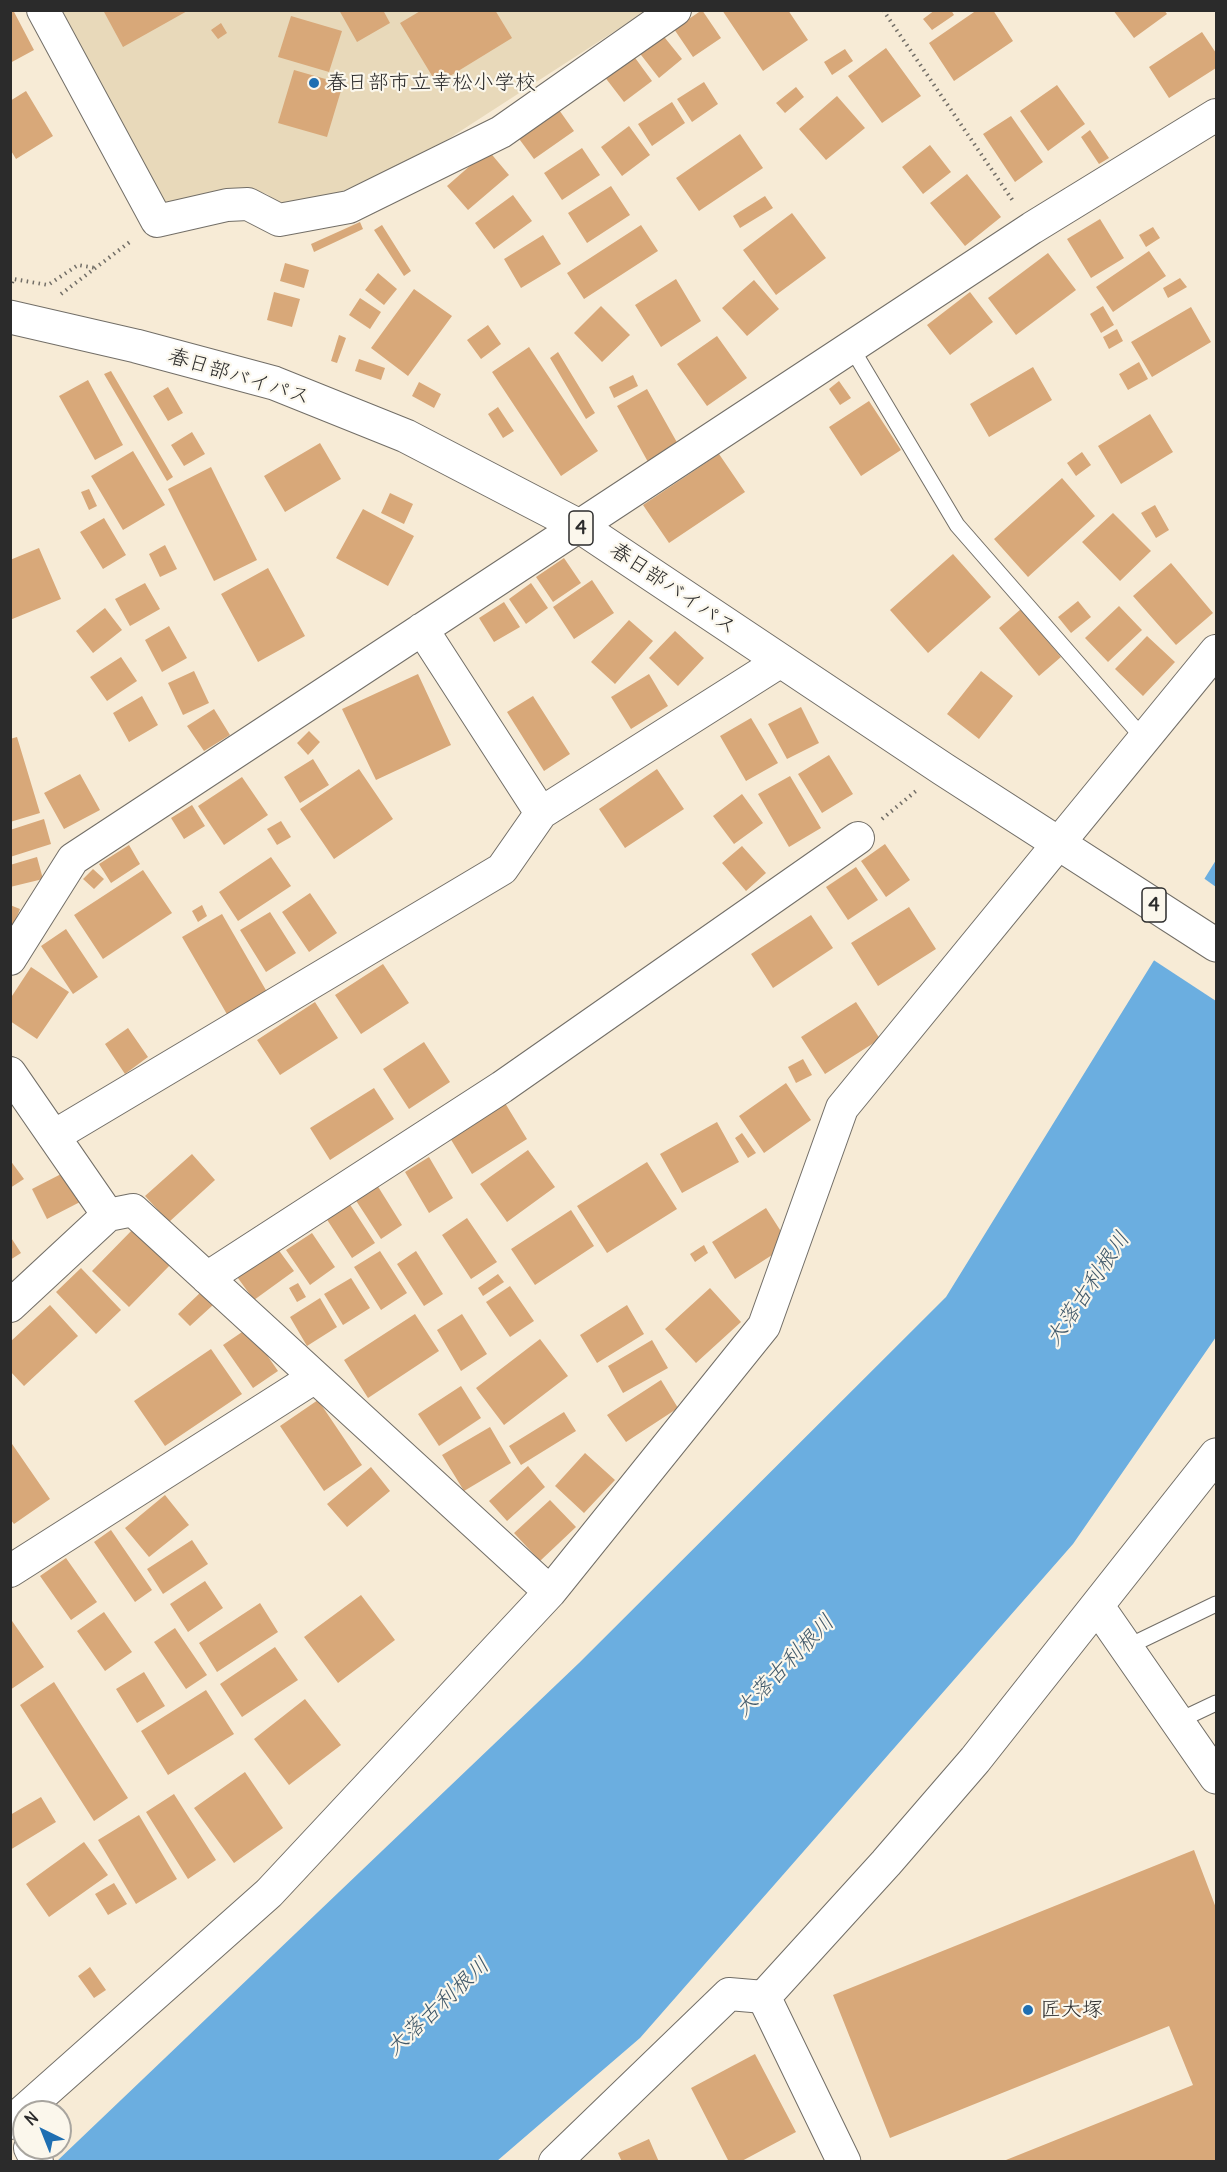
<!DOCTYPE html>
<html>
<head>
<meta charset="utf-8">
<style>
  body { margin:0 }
  #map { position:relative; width:1227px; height:2172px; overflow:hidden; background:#f7ebd6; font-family:Delius,sans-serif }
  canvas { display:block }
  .frame { position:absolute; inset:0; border:12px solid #2b2b2b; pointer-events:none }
  .north { position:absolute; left:12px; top:2100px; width:60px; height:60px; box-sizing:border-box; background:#fbf7ec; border:2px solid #a8a59f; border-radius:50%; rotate:317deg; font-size:16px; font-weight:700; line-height:24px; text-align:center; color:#2b2b2b }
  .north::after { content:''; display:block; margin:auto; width:21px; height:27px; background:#1f6fb2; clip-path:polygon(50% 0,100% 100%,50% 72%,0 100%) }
</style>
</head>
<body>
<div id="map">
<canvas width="1227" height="2172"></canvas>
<div class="frame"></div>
<div class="north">N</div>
</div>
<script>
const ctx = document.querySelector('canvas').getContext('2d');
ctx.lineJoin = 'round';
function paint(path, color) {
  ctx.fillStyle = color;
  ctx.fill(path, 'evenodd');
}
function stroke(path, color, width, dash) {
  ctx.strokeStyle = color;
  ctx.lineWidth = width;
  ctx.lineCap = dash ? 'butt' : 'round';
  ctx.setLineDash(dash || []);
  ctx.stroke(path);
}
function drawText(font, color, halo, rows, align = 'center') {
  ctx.font = font + ' Delius,"Klee One",sans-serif';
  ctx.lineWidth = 4.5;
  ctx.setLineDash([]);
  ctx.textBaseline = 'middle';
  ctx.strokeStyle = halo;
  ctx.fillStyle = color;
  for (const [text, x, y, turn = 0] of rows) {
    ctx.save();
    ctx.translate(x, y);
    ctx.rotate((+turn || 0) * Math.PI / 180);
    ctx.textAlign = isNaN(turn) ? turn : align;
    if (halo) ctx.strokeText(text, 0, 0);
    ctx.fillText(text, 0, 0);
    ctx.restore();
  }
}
paint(new Path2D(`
  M53,10l593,1 -221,143 -116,52 -24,4 -18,-16 -18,-6 -83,23z`), '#e8d9ba');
paint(new Path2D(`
  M1216,860v477l-143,207 -433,494 -143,123 -441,1 523,-499 367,-366z`), '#6baee0');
paint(new Path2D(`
  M1202,877l14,10v114l-64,-42z`), '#f7ebd6');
paint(new Path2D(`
  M10,10h3l21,40 -24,13z
  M103,10h86l-66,37z
  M339,10h44l7,13 -33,19z
  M422,10h73l17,28 -75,46 -37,-61z
  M702,10l19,28 -28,19 -19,-28z
  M722,10h66l20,30 -45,31z
  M935,10h16l3,5 -22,15 -9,-11z
  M977,10h16l20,31 -59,40 -25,-38z
  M1113,10h51l3,4 -33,24z
  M291,16l51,15 -13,41 -51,-15z
  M221,23l6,10 -9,6 -7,-9z
  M1202,32l14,21v15l-47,30 -20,-31z
  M661,33l21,26 -23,19 -21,-27z
  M886,48l35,48 -39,27 -34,-47z
  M845,49l8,12 -21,14 -8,-13z
  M633,55l19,26 -28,21 -20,-26z
  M294,70l49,14 -16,53 -49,-14z
  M704,82l14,22 -26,18 -15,-23z
  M1057,85l28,39 -37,27 -28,-40z
  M796,87l8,10 -19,16 -9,-10z
  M26,91l27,45 -37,23 -6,-10v-48z
  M837,96l28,32 -39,32 -27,-31z
  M672,102l13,21 -33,23 -14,-22z
  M557,107l17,24 -40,28 -17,-23z
  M1011,116l32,46 -28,20 -32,-48z
  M629,126l21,29 -28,21 -21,-29z
  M1090,130l19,28 -10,6 -18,-27z
  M740,134l23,34 -64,43 -23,-33z
  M930,145l21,27 -28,22 -21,-27z
  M582,148l18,27 -38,25 -18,-27z
  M488,150l21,25 -41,35 -21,-24z
  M967,174l34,43 -36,29 -35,-43z
  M611,186l19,29 -43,28 -19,-30z
  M513,195l19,26 -38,28 -19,-26z
  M765,196l8,12 -33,20 -7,-12z
  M792,213l34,45 -50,37 -33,-45z
  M1100,219l24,39 -33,20 -24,-39z
  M360,222l3,7 -49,23 -3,-8z
  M382,225l29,46 -7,5 -30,-46z
  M641,225l17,26 -74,48 -17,-26z
  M1153,227l7,11 -14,9 -7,-12z
  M543,235l18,29 -40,24 -17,-29z
  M1149,251l17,25 -53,36 -17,-25z
  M1048,253l28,37 -60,45 -28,-37z
  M285,263l24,7 -5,18 -24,-7z
  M378,273l19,16 -13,16 -19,-15z
  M1180,278l7,9 -19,11 -5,-10z
  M676,279l25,42 -40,26 -26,-42z
  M754,280l25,29 -32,27 -25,-28z
  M414,289l38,27 -44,60 -37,-28z
  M274,292l26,7 -8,28 -25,-7z
  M970,292l23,30 -43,33 -23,-30z
  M360,298l21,14 -11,17 -21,-14z
  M601,306l29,29 -28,27 -28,-29z
  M1103,306l11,19 -13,8 -11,-19z
  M1191,307l20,35 -59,35 -21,-35z
  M488,325l13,19 -20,15 -14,-19z
  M1117,329l6,12 -14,8 -6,-12z
  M339,335l7,3 -9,25 -6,-2z
  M717,336l30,42 -40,28 -30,-42z
  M529,347l69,104 -37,25 -69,-104z
  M558,352l37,61 -9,6 -36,-61z
  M359,359l26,9 -4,12 -26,-9z
  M1139,362l9,17 -20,11 -9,-16z
  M1033,367l19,33 -63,37 -19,-33z
  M111,371l62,106 -6,4 -63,-107z
  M633,375l5,11 -24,12 -5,-11z
  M88,380l35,65 -28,15 -36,-64z
  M839,381l12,17 -11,7 -11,-16z
  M419,382l22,12 -7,14 -22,-12z
  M168,387l15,26 -15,8 -15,-25z
  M647,389l32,57 -31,16 -31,-56z
  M869,401l32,49 -40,26 -32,-49z
  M498,407l16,24 -11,7 -15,-24z
  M1150,414l23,38 -52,32 -23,-38z
  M192,432l13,22 -21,12 -13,-21z
  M320,443l21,36 -56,33 -21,-36z
  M133,451l32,54 -42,25 -32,-54z
  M1082,452l9,13 -15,11 -9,-13z
  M719,454l26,38 -76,51 -26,-38z
  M211,467l46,93 -43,21 -46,-92z
  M1062,478l33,38 -67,61 -34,-38z
  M89,489l8,17 -8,4 -8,-18z
  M390,493l23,11 -9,20 -23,-11z
  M1155,505l14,25 -13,8 -15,-25z
  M363,509l51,27 -26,50 -52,-28z
  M1113,513l38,38 -31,30 -38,-39z
  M104,518l22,37 -23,14 -23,-37z
  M165,545l12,24 -17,8 -11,-23z
  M39,548l22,51 -51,21v-60z
  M953,554l38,43 -63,56 -38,-43z
  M564,558l17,25 -28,19 -17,-25z
  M1171,563l42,50 -37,32 -43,-49z
  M268,568l37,68 -47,26 -37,-68z
  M592,580l22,33 -40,26 -21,-32z
  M145,583l15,26 -30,17 -15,-27z
  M531,583l17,25 -22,16 -17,-25z
  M1078,601l13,16 -20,16 -13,-16z
  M504,602l16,25 -26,15 -15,-24z
  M1119,606l23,24 -34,32 -23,-24z
  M105,608l17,22 -29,23 -17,-22z
  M1021,609l40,48 -22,19 -40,-48z
  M629,620l24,21 -38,43 -24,-22z
  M169,626l18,32 -25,14 -17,-32z
  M675,631l29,27 -26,28 -29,-28z
  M1147,636l28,26 -32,34 -28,-27z
  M121,657l16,24 -30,20 -17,-24z
  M194,671l15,32 -26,12 -15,-32z
  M981,671l32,25 -34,43 -32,-25z
  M418,674l33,71 -75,35 -34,-71z
  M649,674l19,32 -37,23 -20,-32z
  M142,696l16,29 -29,17 -16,-29z
  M533,696l37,58 -26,17 -37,-59z
  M801,707l18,36 -32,16 -19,-35z
  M214,709l16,26 -26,16 -17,-25z
  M751,718l27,45 -32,18 -26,-45z
  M309,731l11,11 -12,13 -11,-12z
  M17,737l23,76 -30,9v-83z
  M829,755l24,39 -31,19 -24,-39z
  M313,759l16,26 -29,18 -16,-26z
  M359,769l34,50 -59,40 -34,-50z
  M657,769l27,40 -59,39 -26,-39z
  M80,774l20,36 -36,19 -20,-36z
  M790,776l31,52 -32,19 -31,-53z
  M242,777l26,38 -44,30 -26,-39z
  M742,794l21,29 -29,21 -21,-28z
  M192,805l13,21 -21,13 -13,-21z
  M44,819l7,25 -41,13v-27z
  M281,821l10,16 -14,8 -10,-16z
  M885,844l25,36 -24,17 -25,-36z
  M129,845l11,19 -29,19 -12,-19z
  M742,846l24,27 -20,18 -24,-28z
  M37,857l6,22 -33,8v-22z
  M271,857l20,29 -53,35 -19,-29z
  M856,867l22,33 -30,20 -22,-33z
  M93,869l11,10 -10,10 -11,-10z
  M143,870l29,43 -69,46 -29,-44z
  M310,893l27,40 -28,19 -27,-40z
  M10,905l10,4 -9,23h-1z
  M202,905l5,11 -9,6 -6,-11z
  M909,907l27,42 -58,37 -27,-43z
  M270,912l26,41 -30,19 -26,-42z
  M222,914l45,78 -39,24 -46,-79z
  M811,915l22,33 -60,40 -22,-34z
  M66,929l32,48 -25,17 -32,-48z
  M383,964l26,39 -48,31 -26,-39z
  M31,967l38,25 -32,47 -27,-18v-22z
  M315,1002l23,36 -58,37 -23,-35z
  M856,1002l24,37 -55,35 -24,-37z
  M128,1028l20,29 -23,17 -20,-30z
  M424,1042l26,40 -41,27 -26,-40z
  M803,1059l9,16 -16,8 -8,-16z
  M786,1083l25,37 -47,33 -25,-37z
  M374,1088l20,31 -64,41 -20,-32z
  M505,1103l22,36 -55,35 -22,-36z
  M717,1122l22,40 -57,31 -22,-39z
  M742,1133l14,20 -8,5 -13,-20z
  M528,1150l27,37 -48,35 -27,-38z
  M192,1154l23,26 -46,42 -24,-26z
  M429,1157l24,41 -24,15 -24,-41z
  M10,1160l14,19 -14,9z
  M647,1162l30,47 -70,44 -30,-47z
  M65,1172l15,30 -33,17 -15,-30z
  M377,1185l25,40 -21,14 -26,-40z
  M347,1200l28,43 -23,15 -28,-43z
  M766,1208l23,36 -54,35 -23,-37z
  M571,1210l23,36 -59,39 -24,-36z
  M467,1218l30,44 -26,17 -29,-44z
  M136,1226l36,37 -43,44 -37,-36z
  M312,1233l23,34 -25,18 -24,-35z
  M10,1236l11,17 -11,7z
  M272,1241l22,30 -40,29 -22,-30z
  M704,1245l4,8 -13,9 -5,-8z
  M380,1251l27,42 -26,17 -27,-43z
  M416,1251l27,43 -19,12 -27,-42z
  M81,1268l40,42 -25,24 -40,-42z
  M498,1274l6,8 -21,14 -5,-8z
  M351,1278l19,30 -27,17 -19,-31z
  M298,1283l8,14 -9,5 -8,-14z
  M510,1286l24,35 -24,16 -24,-35z
  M710,1288l31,34 -45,41 -31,-34z
  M201,1292l12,13 -23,21 -12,-12z
  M320,1298l17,29 -30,19 -17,-29z
  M50,1305l28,31 -54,50 -14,-15v-29z
  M627,1305l17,29 -47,29 -17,-28z
  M415,1314l24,37 -71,47 -24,-38z
  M462,1314l25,40 -26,17 -24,-41z
  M248,1328l30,43 -25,17 -30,-43z
  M540,1339l28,37 -64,49 -28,-37z
  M652,1340l16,28 -45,25 -15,-27z
  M211,1349l31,45 -77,52 -31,-45z
  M661,1380l17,28 -52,34 -19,-27z
  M461,1386l20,32 -42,28 -21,-32z
  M318,1400l44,65 -38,26 -44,-65z
  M564,1412l12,19 -55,34 -12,-19z
  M490,1427l21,36 -47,28 -22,-36z
  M10,1441l40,58 -36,25 -4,-5z
  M585,1453l30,27 -31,33 -29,-27z
  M528,1466l17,21 -38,34 -18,-20z
  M371,1467l19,24 -43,36 -20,-23z
  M165,1495l24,30 -40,32 -24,-29z
  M550,1500l26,27 -36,34 -26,-28z
  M111,1530l41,60 -17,12 -41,-60z
  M192,1540l16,24 -45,30 -16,-25z
  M66,1558l31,44 -26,18 -31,-44z
  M205,1581l18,27 -35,24 -18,-28z
  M361,1595l34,45 -57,43 -34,-46z
  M260,1603l18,29 -61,40 -18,-29z
  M104,1612l28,40 -27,19 -28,-40z
  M10,1618l34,49 -34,23z
  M175,1628l32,47 -21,14 -32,-47z
  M275,1647l23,33 -56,37 -22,-33z
  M144,1672l21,34 -28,17 -21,-34z
  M54,1682l74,116 -34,23 -74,-116z
  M206,1690l28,44 -66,41 -27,-44z
  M305,1699l36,46 -52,40 -35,-46z
  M245,1772l38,56 -49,35 -40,-55z
  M174,1794l42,66 -28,19 -42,-67z
  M41,1797l15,25 -46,28v-35z
  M139,1815l38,64 -41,25 -38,-64z
  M84,1842l24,33 -59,42 -23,-33z
  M1194,1850l22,58v254h-215l192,-77 -24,-59 -279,112 -57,-143z
  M114,1883l13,21 -19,11 -13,-21z
  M90,1967l16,23 -12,8 -16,-22z
  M755,2054l41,78 -56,30h-11l-38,-74z
  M649,2139l10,23h-37l-4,-9z`), '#d8a879');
const service = new Path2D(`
  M851,347l106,178 187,214
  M1127,1647l89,-43
  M1178,1721l38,-18`);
const minor = new Path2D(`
  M43,10l114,211 70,-16 21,-1 31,16 70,-13 152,-75 174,-122
  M422,629l119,184
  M10,959l63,-100 959,-631 184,-113
  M10,1073l98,142
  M54,1136l448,-267 39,-56 240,-152
  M207,1278l295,-191 356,-249
  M10,1306l98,-91 25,-5 417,382
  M10,1571l305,-194
  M10,2123l259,-230 281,-301 214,-266 78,-218 374,-457
  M30,2148l7,14
  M555,2162l174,-168 35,3`);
const tertiary = new Path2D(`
  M1098,1607l118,170
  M844,2162l-80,-165 122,-134 89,-103 241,-305`);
const trunk = new Path2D(`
  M10,317l126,29 138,37 132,53 173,90 364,243 273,176`);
stroke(service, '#726e67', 17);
stroke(minor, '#726e67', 34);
stroke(tertiary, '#726e67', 35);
stroke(trunk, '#726e67', 35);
stroke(new Path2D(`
  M883,10l130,191
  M12,283l1,-4 35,6 30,-20 18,3
  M61,294l70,-53
  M882,819l34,-28`), '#726e67', 4, [1.5, 4.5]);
stroke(service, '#fff', 15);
stroke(minor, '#fff', 32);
stroke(tertiary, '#fff', 33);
stroke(trunk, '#fff', 33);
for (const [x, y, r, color] of [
  [314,83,6,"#1f6fb2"],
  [1028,2010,6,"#1f6fb2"]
]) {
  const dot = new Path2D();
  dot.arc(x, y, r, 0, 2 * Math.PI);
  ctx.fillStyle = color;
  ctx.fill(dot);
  stroke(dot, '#fbf7ec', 2);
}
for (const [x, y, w] of [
  [581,528,24],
  [1154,905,24]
]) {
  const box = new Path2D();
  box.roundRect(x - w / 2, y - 17, w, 34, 4.5);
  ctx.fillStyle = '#fbf7ec';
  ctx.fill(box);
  stroke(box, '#2b2b2b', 1.5);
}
drawText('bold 20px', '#2b2b2b', null, [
  ["4",581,528],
  ["4",1154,905]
]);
drawText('21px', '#2b2b2b', '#fbf7ec', [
  ["春日部市立幸松小学校",326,83],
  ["匠大塚",1040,2010]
], 'left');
drawText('21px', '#2b2b2b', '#fbf7ec', [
  ["春日部バイパス",239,377,17],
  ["春日部バイパス",673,589,34]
]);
drawText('italic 22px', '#41596a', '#fbf7ec', [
  ["大落古利根川",1088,1289,-56],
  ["大落古利根川",785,1666,-46],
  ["大落古利根川",438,2007,-43]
]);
</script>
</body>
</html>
